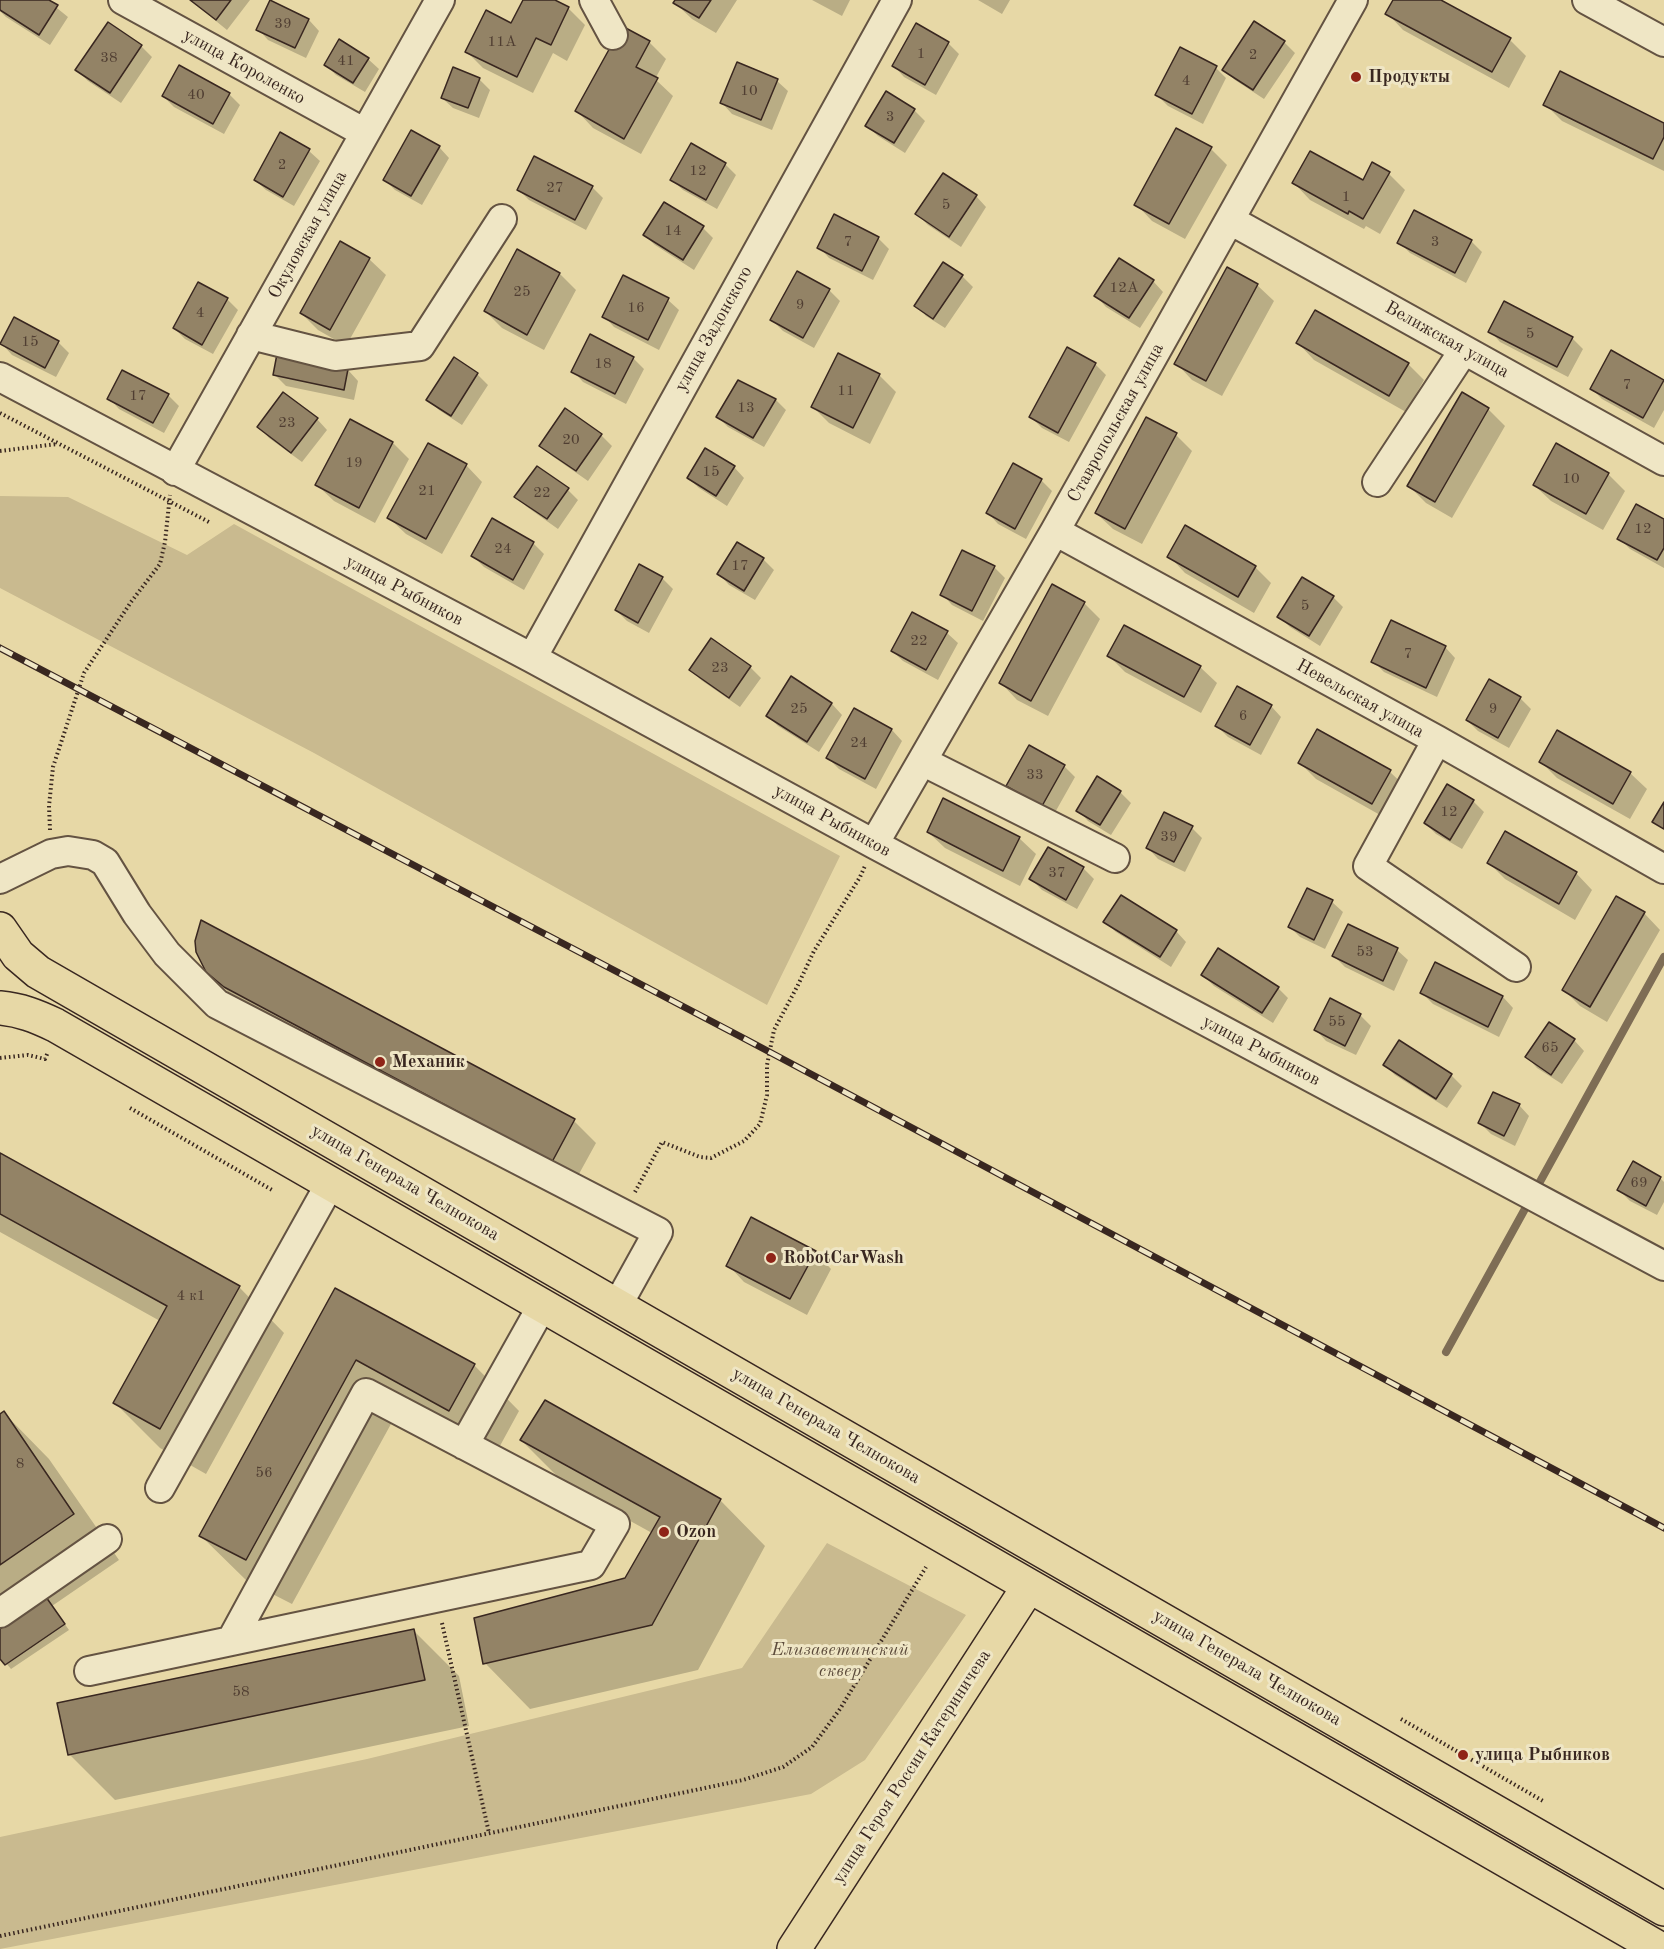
<!DOCTYPE html>
<html>
<head>
<meta charset="utf-8">
<style>
  body { margin:0 }
  canvas { display:block; background:#e7d8a6 }
</style>
</head>
<body>
<canvas width="1664" height="1949"></canvas>
<script>
const ctx = document.querySelector('canvas').getContext('2d');
ctx.lineJoin = 'round';
function paint(path, color) {
  ctx.fillStyle = color;
  ctx.fill(path, 'evenodd');
}
function stroke(path, color, width, dash) {
  ctx.strokeStyle = color;
  ctx.lineWidth = width;
  ctx.lineCap = dash ? 'butt' : 'round';
  ctx.setLineDash(dash || []);
  ctx.stroke(path);
}
function drawText(font, color, halo, rows, align = 'center') {
  ctx.font = font + ' "Old Standard TT",serif';
  ctx.lineWidth = 6;
  ctx.setLineDash([]);
  ctx.textBaseline = 'middle';
  ctx.strokeStyle = halo;
  ctx.fillStyle = color;
  for (const [text, x, y, turn = 0] of rows) {
    ctx.save();
    ctx.translate(x, y);
    ctx.rotate((+turn || 0) * Math.PI / 180);
    ctx.textAlign = isNaN(turn) ? turn : align;
    if (halo) ctx.strokeText(text, 0, 0);
    ctx.fillText(text, 0, 0);
    ctx.restore();
  }
}
paint(new Path2D(`
  M0,496l68,1 119,58 47,-31 606,332 -73,149 -453,-252 -314,-165z
  M827,1543l139,72 -101,145 -54,34 -811,155v-112l367,-78 375,-91z`), '#c9ba8f');
paint(new Path2D(`
  M0,0h47l21,17 -18,28 -44,-28 -6,-6z
  M190,0h60l-23,30z
  M524,0h27l17,8 17,17 -18,36 -14,-8 -20,40 -50,-25 -16,-16 45,-27z
  M677,0h60l-21,33 -24,-14 -17,-16z
  M812,0h38l-8,16z
  M978,0h32l-8,14z
  M1395,0h43l72,40 16,16 -17,32 -106,-58 -16,-17z
  M271,2l38,18 10,11 -13,27 -38,-18 -10,-11z
  M649,42l17,17 -11,20 18,17 -32,58 -48,-26 -16,-17z
  M1284,42l11,11 -31,46 -29,-19 -11,-10z
  M948,43l11,11 -23,41 -32,-18 -10,-11z
  M141,46l11,11 -31,46 -33,-22 -11,-11z
  M368,59l11,10 -14,23 -29,-17 -10,-10z
  M180,67l49,27 11,11 -16,29 -50,-27 -11,-11z
  M1216,68l10,10 -23,46 -35,-18 -11,-11z
  M479,79l11,11 -11,28 -26,-10 -11,-10z
  M777,81l11,10 -16,39 -40,-16 -10,-11z
  M1545,104l119,20v47l-102,-50z
  M914,110l11,11 -20,32 -27,-17 -11,-10z
  M281,135l28,16 11,10 -26,45 -28,-16 -11,-10z
  M439,147l10,11 -27,47 -27,-15 -10,-10z
  M1211,149l16,16 -42,74 -33,-18 -16,-17z
  M535,158l57,29 11,11 -17,32 -57,-30 -11,-11z
  M725,164l11,11 -19,34 -34,-19 -11,-10z
  M1389,174l16,16 -25,44 -14,-8 -2,3 -54,-29 -16,-17 69,-1z
  M976,196l10,11 -25,40 -33,-22 -11,-11z
  M1415,212l57,30 10,10 -16,31 -56,-30 -11,-11z
  M835,216l43,22 11,11 -16,31 -44,-22 -10,-11z
  M703,228l10,10 -19,32 -39,-25 -11,-10z
  M517,251l43,23 16,16 -32,60 -42,-22 -17,-17z
  M369,259l17,16 -40,71 -28,-16 -17,-17z
  M962,276l11,11 -28,41 -19,-12 -10,-11z
  M624,277l44,23 11,10 -20,40 -45,-23 -10,-11z
  M1153,281l10,11 -23,36 -34,-21 -10,-11z
  M1257,285l17,16 -52,95 -30,-16 -16,-17z
  M829,290l11,11 -26,47 -31,-17 -11,-11z
  M227,299l11,11 -25,44 -28,-15 -11,-11z
  M1490,331l82,7 11,11 -15,28 -68,-35z
  M590,336l43,22 11,11 -18,35 -43,-22 -10,-11z
  M58,342l11,11 -13,24 -44,-22 -10,-11z
  M1298,343l110,21 16,16 -18,32 -92,-52z
  M1612,352l52,29v29l-10,18 -52,-29 -11,-11z
  M839,355l40,20 17,17 -26,52 -41,-21 -16,-16z
  M454,359l23,15 11,11 -26,40 -23,-15 -11,-10z
  M1095,364l11,11 -37,67 -27,-14 -11,-11z
  M348,370l10,11 -4,19 -68,-14 -11,-11z
  M738,382l38,18 10,10 -22,37 -36,-20 -10,-10z
  M1462,394l27,16 16,16 -53,92 -26,-15 -17,-17z
  M168,395l11,11 -15,27 -45,-24 -10,-11z
  M317,419l10,11 -25,32 -33,-24 -10,-11z
  M601,435l11,11 -24,35 -36,-25 -11,-10z
  M1176,435l16,16 -50,93 -29,-15 -17,-16z
  M393,443l16,16 -34,64 -41,-22 -17,-16z
  M466,465l16,17 -40,72 -36,-20 -17,-16z
  M734,467l10,11 -17,28 -28,-18 -11,-10z
  M1608,474l17,17 -22,39 -52,-29 -17,-16z
  M1041,480l11,11 -26,48 -28,-15 -10,-11z
  M568,490l10,10 -20,29 -31,-22 -11,-10z
  M1664,521v47l-34,-19 -11,-11z
  M533,543l11,11 -20,36 -40,-23 -11,-11z
  M737,544l26,15 11,11 -19,30 -26,-15 -10,-11z
  M1169,556l86,11 16,16 -17,30 -69,-40z
  M640,566l22,12 11,11 -24,44 -22,-12 -11,-11z
  M994,567l11,11 -22,43 -31,-16 -10,-11z
  M1333,597l10,10 -23,39 -30,-19 -11,-10z
  M1084,603l16,16 -52,97 -31,-16 -16,-17z
  M912,614l35,19 11,10 -20,37 -35,-19 -11,-10z
  M1445,647l10,11 -18,39 -53,-25 -11,-11z
  M1109,656l91,11 17,16 -16,30 -76,-41z
  M750,667l11,11 -21,29 -39,-27 -11,-11z
  M791,679l41,25 10,11 -23,37 -41,-26 -10,-10z
  M1520,698l11,11 -22,39 -31,-17 -11,-11z
  M1271,706l10,11 -20,38 -33,-18 -11,-11z
  M892,730l10,11 -26,48 -37,-20 -11,-11z
  M1318,731l72,41 17,16 -18,32 -73,-41 -16,-16z
  M1541,762l89,11 17,16 -17,30 -73,-41z
  M1064,766l11,11 -22,39 -35,-19 -10,-11z
  M1097,778l23,14 11,11 -20,32 -23,-14 -10,-11z
  M1473,801l11,11 -22,37 -26,-15 -11,-11z
  M1192,828l10,10 -17,34 -27,-13 -10,-11z
  M928,832l91,6 17,16 -16,32 -75,-38z
  M1048,849l35,19 11,11 -17,30 -35,-19 -11,-11z
  M1489,863l87,10 16,17 -17,30 -70,-41z
  M1332,902l11,10 -18,37 -25,-12 -11,-11z
  M1644,913l16,17 -53,92 -27,-16 -16,-16z
  M1105,922l71,9 10,11 -15,25 -55,-35z
  M1397,950l11,10 -14,31 -49,-24 -11,-11z
  M197,952l377,169 22,22 -22,40 -336,-181 -23,-23 -14,-18z
  M1436,964l67,33 10,11 -14,29 -66,-33 -11,-11z
  M1203,975l75,13 10,10 -15,25 -59,-37z
  M1360,1015l11,11 -15,29 -30,-14 -10,-11z
  M1574,1040l10,11 -22,33 -25,-16 -10,-11z
  M1385,1065l66,10 11,11 -15,22 -52,-33z
  M1519,1105l10,11 -14,30 -24,-12 -11,-11z
  M0,1154l239,133 45,46 -78,141 -46,-26 -45,-45 45,-82 -160,-89z
  M1660,1178l4,4v20l-7,13 -27,-14 -11,-11z
  M815,1252l16,17 -24,46 -63,-33 -16,-17z
  M336,1290l138,75 45,46 -24,44 -93,-51 -110,200 -45,-23 -46,-45z
  M4,1413l45,46 70,101 -67,46 17,24 -58,39 -11,-13v-240z
  M521,1440l199,60 45,46 -67,124 -168,39 -45,-46 141,-84 26,-46 -85,-47z
  M413,1630l46,46 10,50 -354,74 -46,-46z`), '#0003');
stroke(new Path2D(`
  M1446,1352l218,-395`), '#7e6d55', 8);
const building = new Path2D(`
  M0,0h49l9,5 -19,30 -39,-25z
  M190,0h41l-15,20z
  M270,0l39,19 -14,29 -39,-18z
  M523,0h32l14,7 -18,38 -15,-7 -19,39 -52,-25 21,-42 25,13z
  M675,0h36l-12,18 -26,-15z
  M1393,0h48l70,38 -19,34 -107,-58z
  M1254,21l31,20 -32,49 -31,-20z
  M108,22l34,23 -32,48 -35,-23z
  M916,23l33,19 -24,43 -33,-19z
  M622,26l28,15 -14,26 22,11 -34,61 -49,-28z
  M339,39l30,19 -16,25 -29,-18z
  M1180,47l37,19 -25,48 -37,-19z
  M737,62l41,17 -17,41 -41,-17z
  M179,65l51,28 -17,31 -51,-28z
  M453,67l27,11 -12,30 -27,-10z
  M1560,71l104,52v14l-11,22 -110,-54z
  M886,91l29,18 -21,34 -29,-17z
  M1176,128l36,19 -43,77 -35,-19z
  M411,130l29,16 -29,50 -28,-16z
  M280,132l30,17 -27,48 -29,-17z
  M691,143l35,20 -20,37 -36,-20z
  M1310,151l53,29 9,-18 18,10 -27,47 -14,-8 -1,3 -56,-31z
  M534,156l59,30 -18,34 -58,-30z
  M943,173l34,22 -28,42 -34,-23z
  M664,202l40,24 -21,34 -40,-25z
  M1414,210l58,30 -17,33 -58,-30z
  M834,214l45,23 -17,34 -45,-23z
  M340,241l30,17 -40,72 -30,-17z
  M517,249l43,24 -33,62 -43,-24z
  M1119,258l35,22 -25,38 -35,-22z
  M943,262l20,13 -30,44 -19,-13z
  M1227,267l31,17 -52,97 -32,-17z
  M797,271l33,18 -27,49 -33,-18z
  M623,275l46,23 -21,42 -46,-23z
  M198,282l30,16 -26,47 -29,-17z
  M1504,301l69,36 -16,30 -69,-35z
  M1315,310l94,53 -20,33 -93,-53z
  M14,317l45,24 -14,27 -45,-24z
  M590,334l44,23 -19,37 -44,-22z
  M1067,347l29,16 -38,70 -29,-16z
  M1611,350l53,30 -21,38 -53,-29z
  M838,353l42,21 -27,54 -42,-21z
  M277,354l71,15 -4,21 -71,-15z
  M454,357l24,16 -27,43 -25,-16z
  M122,370l47,24 -16,29 -46,-24z
  M738,380l38,19 -23,39 -37,-21z
  M283,392l35,26 -27,35 -34,-26z
  M1462,392l27,16 -54,94 -28,-16z
  M565,408l37,26 -26,37 -37,-25z
  M1146,417l31,16 -52,96 -30,-16z
  M350,419l43,23 -34,66 -44,-23z
  M428,443l39,21 -41,75 -39,-21z
  M1556,443l53,30 -23,41 -53,-29z
  M705,448l30,18 -19,30 -29,-18z
  M1013,463l29,16 -27,50 -29,-16z
  M537,466l32,22 -22,31 -33,-22z
  M1636,504l28,15v29l-7,12 -40,-21z
  M492,518l42,24 -21,38 -42,-24z
  M1185,525l71,41 -18,31 -71,-40z
  M737,542l27,16 -20,33 -27,-17z
  M962,550l33,16 -23,45 -32,-16z
  M639,564l24,13 -25,46 -23,-13z
  M1302,577l32,19 -25,40 -32,-19z
  M1052,584l33,18 -54,99 -32,-18z
  M912,612l36,19 -22,39 -35,-19z
  M1391,620l55,26 -20,42 -55,-26z
  M1124,625l77,41 -17,31 -77,-41z
  M711,638l40,28 -22,32 -40,-28z
  M791,676l41,27 -25,39 -41,-26z
  M1489,679l32,18 -23,41 -32,-18z
  M1237,686l35,19 -22,40 -35,-19z
  M854,708l38,21 -27,50 -39,-21z
  M1317,729l74,41 -19,34 -74,-41z
  M1557,730l74,42 -18,32 -74,-42z
  M1029,745l36,20 -23,41 -36,-20z
  M1097,776l24,15 -21,34 -24,-14z
  M1447,784l27,16 -24,40 -26,-17z
  M943,798l77,39 -17,34 -76,-39z
  M1664,802v27l-12,-7z
  M1164,812l29,14 -19,36 -28,-14z
  M1505,831l72,41 -18,32 -72,-41z
  M1048,847l36,20 -18,33 -37,-21z
  M1307,888l26,12 -19,40 -26,-13z
  M1121,895l56,35 -17,27 -57,-35z
  M1616,896l29,16 -55,95 -28,-17z
  M201,920l374,199 -23,43 -328,-175 -18,-15 -10,-20 -1,-11z
  M1348,924l50,24 -15,33 -51,-25z
  M1218,948l61,39 -17,26 -61,-38z
  M1435,962l68,34 -15,31 -68,-34z
  M1330,998l31,16 -16,32 -31,-16z
  M1549,1022l26,17 -24,36 -26,-18z
  M1399,1040l53,34 -16,25 -53,-34z
  M1493,1092l27,12 -16,32 -26,-13z
  M0,1153l240,133 -80,143 -47,-26 54,-97 -167,-92z
  M1633,1161l28,16 -15,29 -29,-16z
  M751,1217l65,34 -26,48 -64,-33z
  M335,1288l140,76 -26,47 -93,-51 -110,200 -47,-24z
  M545,1400l176,99 -69,126 -169,39 -9,-46 151,-40 35,-61 -140,-77z
  M4,1411l70,103 -74,51v-151z
  M46,1597l19,27 -60,41 -5,-6v-30z
  M414,1629l11,51 -357,75 -11,-52z`);
paint(building, '#938366');
stroke(building, '#392720', 1.5);
const minor = new Path2D(`
  M123,0l242,133
  M594,0l19,35
  M1587,0l77,42
  M1230,220l434,241
  M251,335l84,21 85,-10 82,-127
  M0,377l532,281 342,186 790,422
  M175,471l265,-471
  M1377,482l87,-132
  M1055,531l382,209 227,129
  M532,658l365,-658
  M1437,740l-69,126 148,101
  M922,761l193,97
  M874,844l181,-313 298,-531
  M0,879l51,-25 17,-3 25,4 12,7 32,52 30,40 50,50 441,228 -41,74
  M464,1445l78,-139
  M160,1488l170,-304
  M0,1613l107,-74
  M89,1671l502,-106 24,-41 -249,-131 -135,248`);
const major = new Path2D(`
  M0,929l18,26 20,17 1626,937
  M0,1008c21,2 36,8 55,17l1605,924
  M794,1949l235,-363`);
stroke(minor, '#645342', 32);
stroke(major, '#392720', 36);
stroke(new Path2D(`
  M0,413l209,109
  M0,451l57,-7
  M50,830l-1,-24 4,-39 31,-94 47,-71 29,-38 5,-22 5,-47
  M0,1058l28,-3 17,4 3,-7
  M130,1108l144,83
  M635,1192l27,-50 38,15 11,1 33,-17 16,-17 7,-29v-30l7,-35 24,-45 16,-34 46,-74 5,-11
  M442,1623l47,210
  M1401,1719l142,82
  M0,1936l743,-156 40,-13 29,-20 28,-38 86,-142`), '#392720', 4, [1.5, 3]);
stroke(minor, '#efe6c5', 28);
stroke(major, '#e7d8a6', 33);
const rail = new Path2D(`
  M0,648l747,392 917,488`);
stroke(rail, '#392720', 7);
stroke(rail, '#efe6c5', 4.5, [14]);
for (const [x, y, r, color] of [
  [1356,77,6,"#8f2418"],
  [380,1062,6,"#8f2418"],
  [771,1258,6,"#8f2418"],
  [664,1532,6,"#8f2418"],
  [1463,1755,6,"#8f2418"]
]) {
  const dot = new Path2D();
  dot.arc(x, y, r, 0, 2 * Math.PI);
  ctx.fillStyle = color;
  ctx.fill(dot);
  stroke(dot, '#efe6c5', 2);
}
drawText('15px', '#503e32', null, [
  ["39",283,24],
  ["11А",502,42],
  ["1",921,54],
  ["2",1253,55],
  ["38",109,58],
  ["41",346,61],
  ["4",1186,81],
  ["10",749,91],
  ["40",196,95],
  ["3",890,117],
  ["2",282,165],
  ["12",698,171],
  ["27",555,188],
  ["1",1346,197],
  ["5",946,205],
  ["14",673,231],
  ["7",848,242],
  ["3",1435,242],
  ["12А",1124,288],
  ["25",522,292],
  ["9",800,305],
  ["16",636,308],
  ["4",200,313],
  ["5",1530,334],
  ["15",30,342],
  ["18",603,364],
  ["7",1627,385],
  ["11",846,391],
  ["17",138,396],
  ["13",746,408],
  ["23",287,423],
  ["20",571,440],
  ["19",354,463],
  ["15",711,472],
  ["10",1571,479],
  ["21",427,491],
  ["22",542,493],
  ["12",1643,529],
  ["24",503,549],
  ["17",740,566],
  ["5",1305,606],
  ["22",919,641],
  ["7",1408,654],
  ["23",720,668],
  ["25",799,709],
  ["9",1493,709],
  ["6",1243,716],
  ["24",859,743],
  ["33",1035,775],
  ["12",1449,812],
  ["39",1169,837],
  ["37",1057,873],
  ["53",1365,952],
  ["55",1337,1022],
  ["65",1550,1048],
  ["69",1639,1183],
  ["4 к1",191,1296],
  ["8",20,1464],
  ["56",264,1473],
  ["58",241,1692]
]);
drawText('18px', '#392720', '#efe6c5', [
  ["улица Короленко",244,67,29],
  ["Окуловская улица",308,235,-61],
  ["улица Задонского",714,329,-61],
  ["Велижская улица",1447,340,29],
  ["Ставропольская улица",1116,423,-61],
  ["улица Рыбников",404,591,28],
  ["Невельская улица",1360,699,29],
  ["улица Рыбников",832,821,29],
  ["улица Рыбников",1261,1051,28],
  ["улица Генерала Челнокова",405,1183,30],
  ["улица Генерала Челнокова",826,1426,30],
  ["улица Генерала Челнокова",1247,1668,30],
  ["улица Героя России Катериничева",912,1767,-57]
]);
drawText('bold 18px', '#392720', '#efe6c5', [
  ["Продукты",1368,77],
  ["Механик",392,1062],
  ["RobotCarWash",783,1258],
  ["Ozon",676,1532],
  ["улица Рыбников",1475,1755]
], 'left');
drawText('italic 18px', '#5d4c3c', '#efe6c5', [
  ["Елизаветинский",840,1650],
  ["сквер",840,1671]
]);
</script>
</body>
</html>
